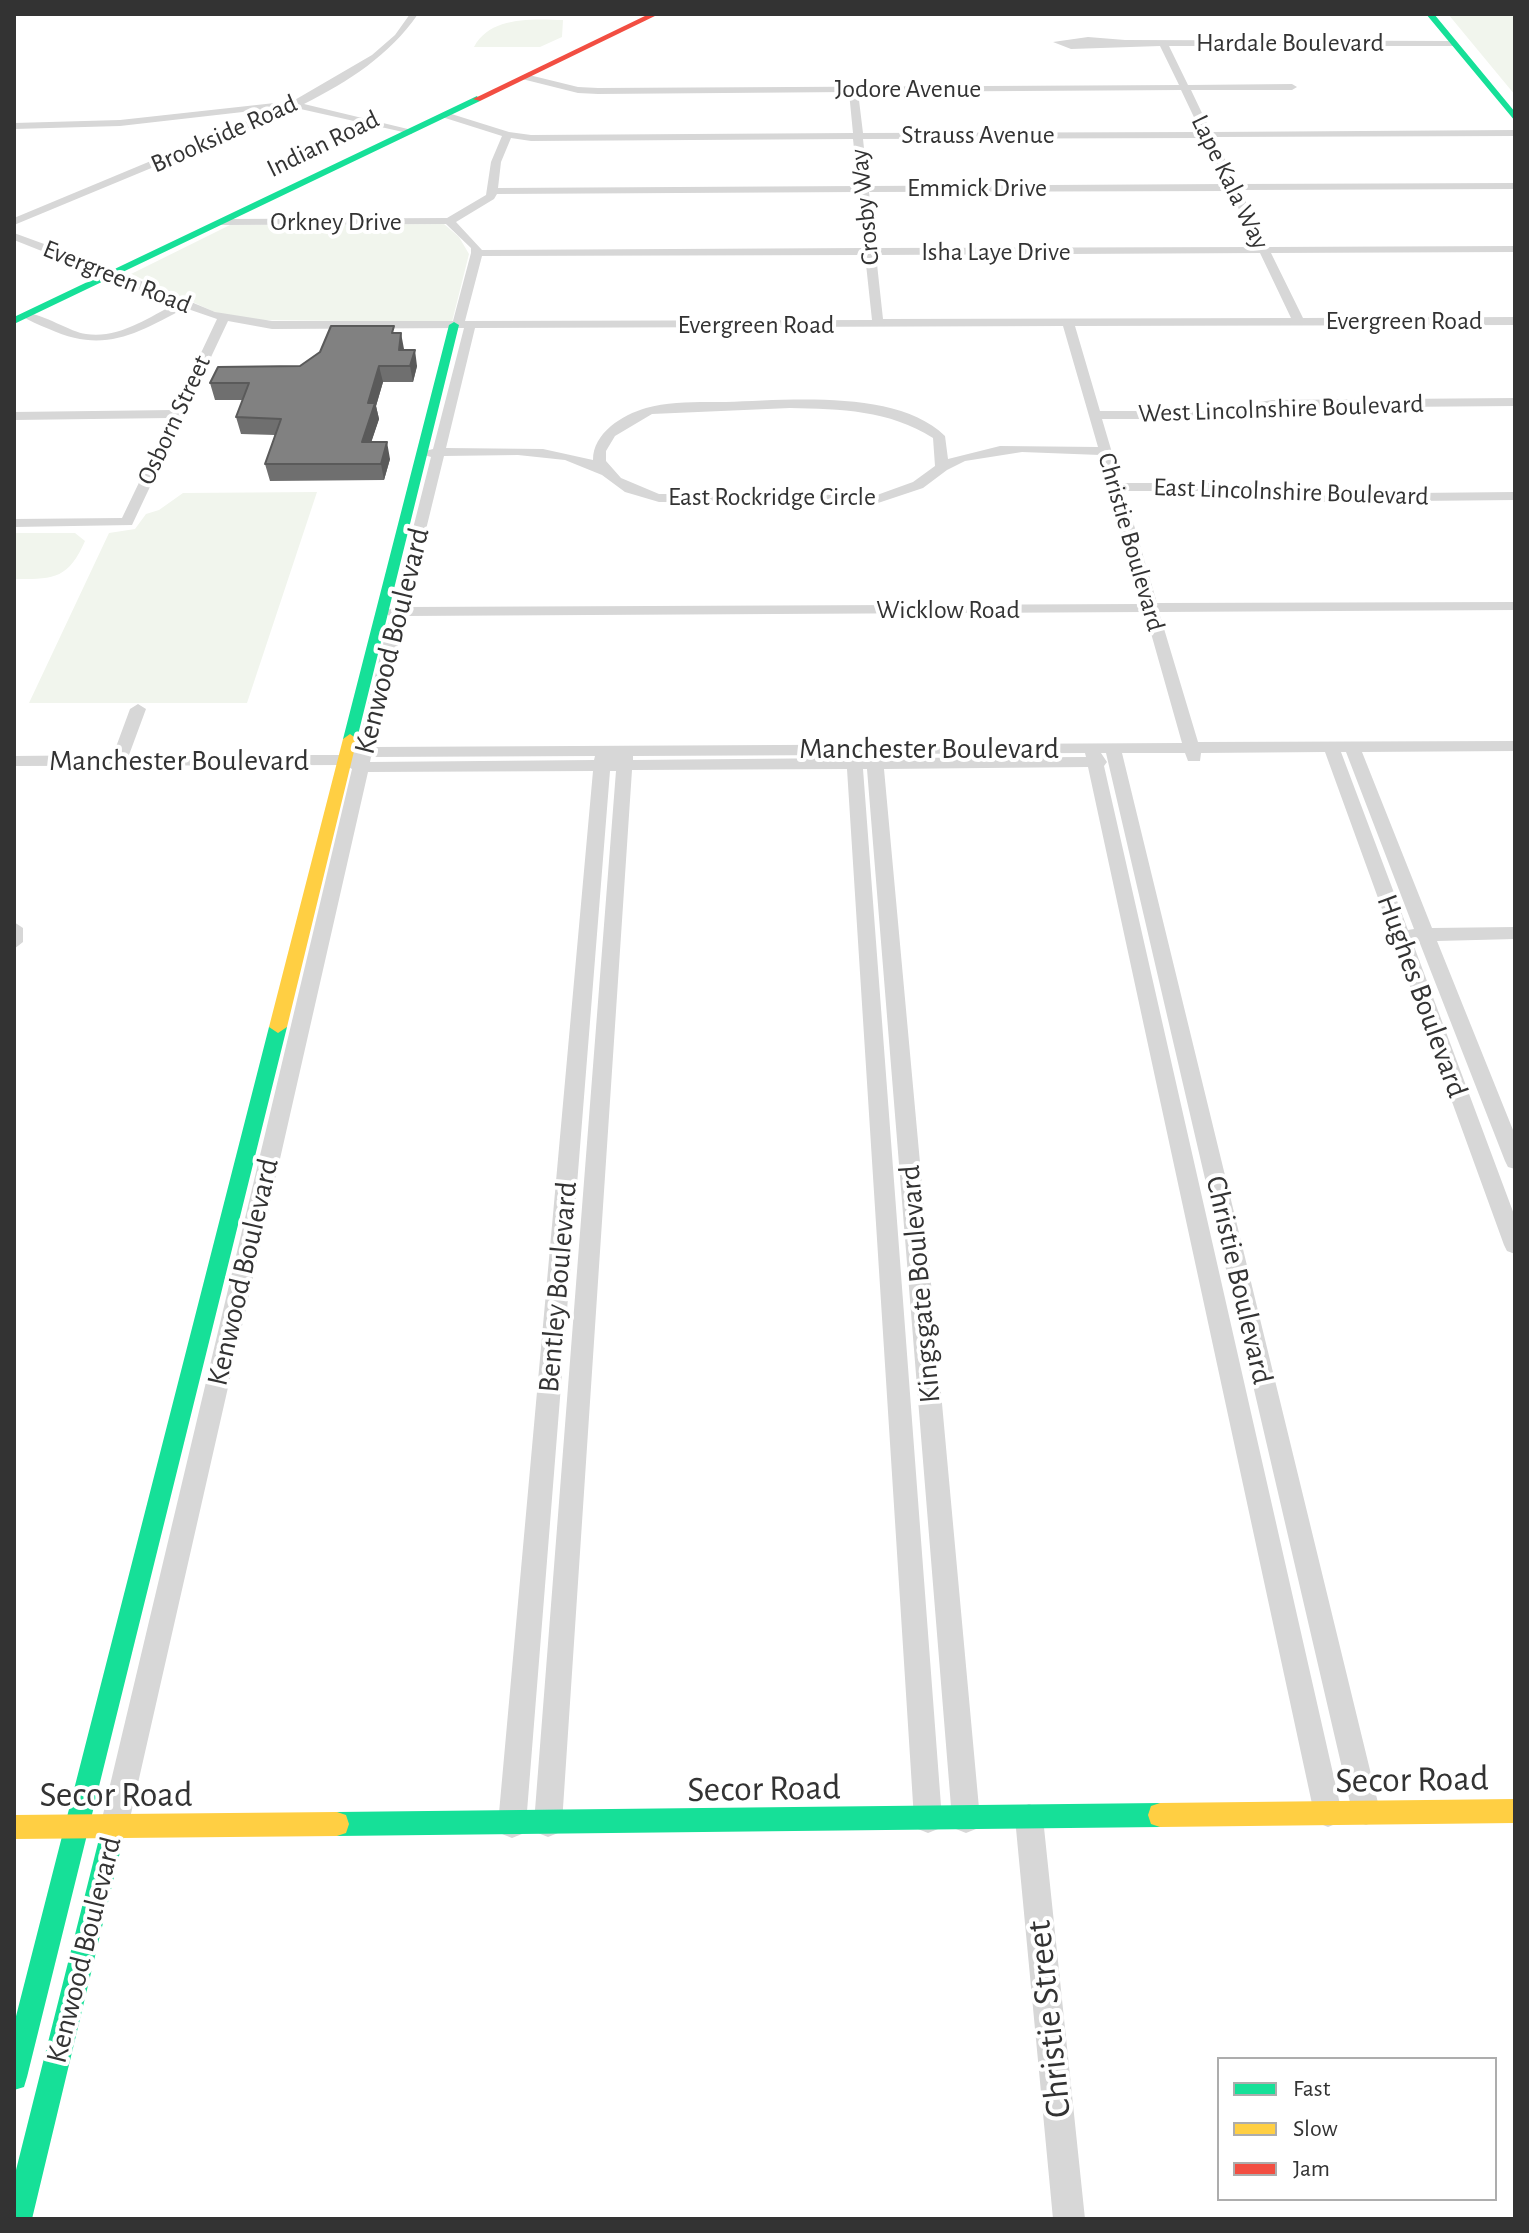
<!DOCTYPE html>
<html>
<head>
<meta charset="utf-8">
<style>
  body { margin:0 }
  #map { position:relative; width:1529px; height:2233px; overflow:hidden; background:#fff; font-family:"Alegreya Sans",sans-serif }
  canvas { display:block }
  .frame { position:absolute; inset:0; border:16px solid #333; pointer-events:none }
  .legend { position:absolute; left:1217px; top:2057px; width:280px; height:144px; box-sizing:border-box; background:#fff; border:2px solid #adadad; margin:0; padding:10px 14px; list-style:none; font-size:24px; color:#333 }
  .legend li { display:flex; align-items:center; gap:16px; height:40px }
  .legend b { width:40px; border:2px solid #adadad }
</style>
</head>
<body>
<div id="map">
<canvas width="1529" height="2233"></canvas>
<div class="frame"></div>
<ul class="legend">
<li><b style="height:10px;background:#16e098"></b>Fast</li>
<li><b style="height:10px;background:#ffcf43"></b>Slow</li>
<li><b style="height:10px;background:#f24e42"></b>Jam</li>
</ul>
</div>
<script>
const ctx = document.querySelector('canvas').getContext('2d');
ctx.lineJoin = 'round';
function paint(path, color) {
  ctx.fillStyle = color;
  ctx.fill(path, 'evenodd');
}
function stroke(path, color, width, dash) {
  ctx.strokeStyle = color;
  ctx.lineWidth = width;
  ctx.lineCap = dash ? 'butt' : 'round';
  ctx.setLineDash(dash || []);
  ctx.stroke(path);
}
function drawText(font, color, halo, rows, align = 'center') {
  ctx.font = font + ' "Alegreya Sans",sans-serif';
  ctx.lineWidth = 8;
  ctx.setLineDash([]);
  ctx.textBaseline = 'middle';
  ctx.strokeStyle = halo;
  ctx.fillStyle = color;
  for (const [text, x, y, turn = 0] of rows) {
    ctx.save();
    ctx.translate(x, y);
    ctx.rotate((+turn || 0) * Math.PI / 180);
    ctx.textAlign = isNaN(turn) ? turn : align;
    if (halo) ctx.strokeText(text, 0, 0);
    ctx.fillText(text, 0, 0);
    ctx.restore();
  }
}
paint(new Path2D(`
  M1448,14h67v81z
  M563,20l-1,17 -22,10h-66c16,-31 59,-28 89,-27z
  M444,224l15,13 10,17 -17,68 -201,-2 -32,-6 -88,-40 99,-49z
  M317,492l-70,211h-218l80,-170 26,-4 11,-15 13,-4 24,-17z
  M75,533l10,8c-17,39 -32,38 -71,38v-46z`), '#f1f5ed');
paint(new Path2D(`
  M410,14h8c-29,42 -69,67 -114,90l108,26v4l-116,-26 -282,117v-7l264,-110 -158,18 -106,3v-6l106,-3 173,-19 79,-46 23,-20z
  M1088,37l37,3 330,1 3,5h-289l19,39 104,-1 5,3 -5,3h-101l20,42 304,-2v6l-301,1 23,47 278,-1v6l-275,1 28,57 247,-1v6l-244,1 32,65 212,-1v8l-440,1 25,85h104l68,-11 243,-2v8l-243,2 -68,11h-102l19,64h98l95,11 201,-2v8l-201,2 -95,-11h-95l33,112 358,-1v8l-356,2 39,130 317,-1v10l-153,1 70,176 83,-1v12l-78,2 78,194v34l-7,-2 -3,-6 -86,-220h-7l103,276v37l-8,-3 -3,-6 -179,-493 -124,1 -1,8h-12l-3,-8h-63l258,1058 -4,10 -10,4 -10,-4 -4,-10 -246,-1058h-5l6,9 -3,4 238,1047 -4,10 -10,4 -10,-4 -4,-10 -226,-1046 -204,2 96,1050 -4,10 -10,4 -10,-4 -4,-10 -85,-1050h-4l79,1050 -4,10 -10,4 -10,-4 -4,-10 -67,-1050 -215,1 -70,1053 -4,10 -10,4 -10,-4 -4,-10 82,-1052h-6l-84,1053 -4,10 -10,4 -10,-4 -4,-10 95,-1053 -225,1 -240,1055 -4,10 -10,4 -10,-4 -4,-10 252,-1058 -7,-4 -331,1v-10l99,-1 17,-46 8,-5 8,5 -17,46h213l15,-6 33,-133 -8,-4 11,-4 38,-151 -13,-4 15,-4 31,-121 -192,1 -44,-8 -96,204 -118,2v-8l108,-1 48,-100 -156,2v-8l160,-2 43,-91 -32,-11c-49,26 -81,46 -136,21 -10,-4 -20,-8 -28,-14 12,-8 48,17 65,19 32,5 62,-16 89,-30l-161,-64v-7l96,35 105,44 57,9h181l18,-68v-5l-25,-24 -224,1 -5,-3 5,-3 225,-1 39,-23 5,-33 11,-26 -60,-19 3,-5 64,20 22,3 322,-2 -4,-41 -251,2 -20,-1 -56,-14 3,-5 53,13 20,1 581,-3 -19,-39 -89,3 -18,-7zM1181,90l20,42 -338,1 -5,-41zM511,138l20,3 322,-2 5,47 -360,2 3,-26zM1204,138l23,46 -359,2 -5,-47zM1230,191l27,56 -382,1 -6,-56zM859,192l5,56 -382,2 -26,-28 38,-23 3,-5zM1260,253l31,65 -408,1 -7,-64zM865,255l7,65 -407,1 17,-65zM1063,326l35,121 -98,-1 -52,13 -3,-23c-47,-47 -158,-36 -219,-34 -26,0 -55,-1 -80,6 -24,7 -53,25 -53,52l-50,-11 -97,-1 29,-120zM790,408c51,1 99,2 143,30l2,28 -22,16 -36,13 -218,-1 -38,-16 -15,-17v-10l9,-15 37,-22zM1022,452l78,3 42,149 -735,3 37,-151 74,-1 47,5 37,15 23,17 34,10 219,1 45,-15 24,-18 18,-9zM1145,612l37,131 -809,4 32,-131zM1341,752h5l68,177 -6,1zM1085,753l1,4 -203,1 -1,-4zM846,755v3l-213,2v-4zM595,756l-1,4 -224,2 1,-5z
  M14,922l9,6v14l-9,7z
  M1029,1804l10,4 4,10 42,401h-32l-38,-401 4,-10z`), '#d7d7d7');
paint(new Path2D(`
  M1426,14h8l81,98v9z
  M477,96l3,5 -466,223v-7z
  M454,322l5,3 -102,414 -7,5 -7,-5 106,-414z
  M278,1021l9,6 -260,1050 -3,10 -10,3v-66l255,-997z
  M1160,1803l9,3 3,9 -3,9 -9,3 -823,9 -9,-3 -3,-9 3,-9 9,-3z
  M114,1815l9,3 3,9 -94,392h-18v-41l88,-351 3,-9z`), '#16e098');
paint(new Path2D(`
  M350,734l7,5 -70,288 -9,6 -9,-6 74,-288z
  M1515,1799v24l-355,4 -9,-3 -3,-9 3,-9 9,-3z
  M337,1812l9,3 3,9 -3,9 -9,3 -323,3v-24z`), '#ffcf43');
paint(new Path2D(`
  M649,14h10l-179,87 -7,-2z`), '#f24e42');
paint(new Path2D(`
  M395,333l9,17 13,16 -4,16h-30l-7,24 3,13 -8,23 19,17 -6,21 -114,1 -5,-17 10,-29 -34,-1 -5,-17 7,-17h-28l-5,-17 90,-17z`), '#6f6f6f');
paint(new Path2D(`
  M401,333l3,16 -5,1z
  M415,350l2,16 -4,16 -3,-16z
  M379,366l4,16 -7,24 3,13 -13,39 -4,-16 6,-39z
  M387,442l3,17 -6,21 -3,-16z`), '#5a5a5a');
const building = new Path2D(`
  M331,326h63l-2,7h9l-2,17h16l-5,16h-31l-11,37h7l-13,39h25l-6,22h-116l16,-45 -45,-2 13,-34h-39l8,-16 82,-1 20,-14z`);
paint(building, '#818181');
stroke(building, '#5a5a5a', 2);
drawText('26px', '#333', '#fff', [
  ["Hardale Boulevard",1290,43],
  ["Jodore Avenue",908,89],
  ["Brookside Road",224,134,-24],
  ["Strauss Avenue",978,135],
  ["Indian Road",323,144,-26],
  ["Lape Kala Way",1230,182,64],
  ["Emmick Drive",977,188],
  ["Crosby Way",865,207,-96],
  ["Orkney Drive",336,222],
  ["Isha Laye Drive",996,252],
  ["Evergreen Road",117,277,22],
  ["Evergreen Road",1404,321],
  ["Evergreen Road",756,325],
  ["West Lincolnshire Boulevard",1281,409,-2],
  ["Osborn Street",174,420,-65],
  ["East Lincolnshire Boulevard",1291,492,2],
  ["East Rockridge Circle",772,497],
  ["Christie Boulevard",1131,542,74],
  ["Wicklow Road",948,610]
]);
drawText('30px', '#333', '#fff', [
  ["Kenwood Boulevard",392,641,-76],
  ["Manchester Boulevard",929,749],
  ["Manchester Boulevard",179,761],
  ["Hughes Boulevard",1422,996,70],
  ["Kenwood Boulevard",243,1272,-77],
  ["Christie Boulevard",1239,1280,77],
  ["Kingsgate Boulevard",920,1284,-95],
  ["Bentley Boulevard",558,1287,-85],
  ["Kenwood Boulevard",84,1950,-76]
]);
drawText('36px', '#333', '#fff', [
  ["Secor Road",1412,1780,-1],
  ["Secor Road",764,1789,-1],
  ["Secor Road",116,1795],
  ["Christie Street",1049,2019,-96]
]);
</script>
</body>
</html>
